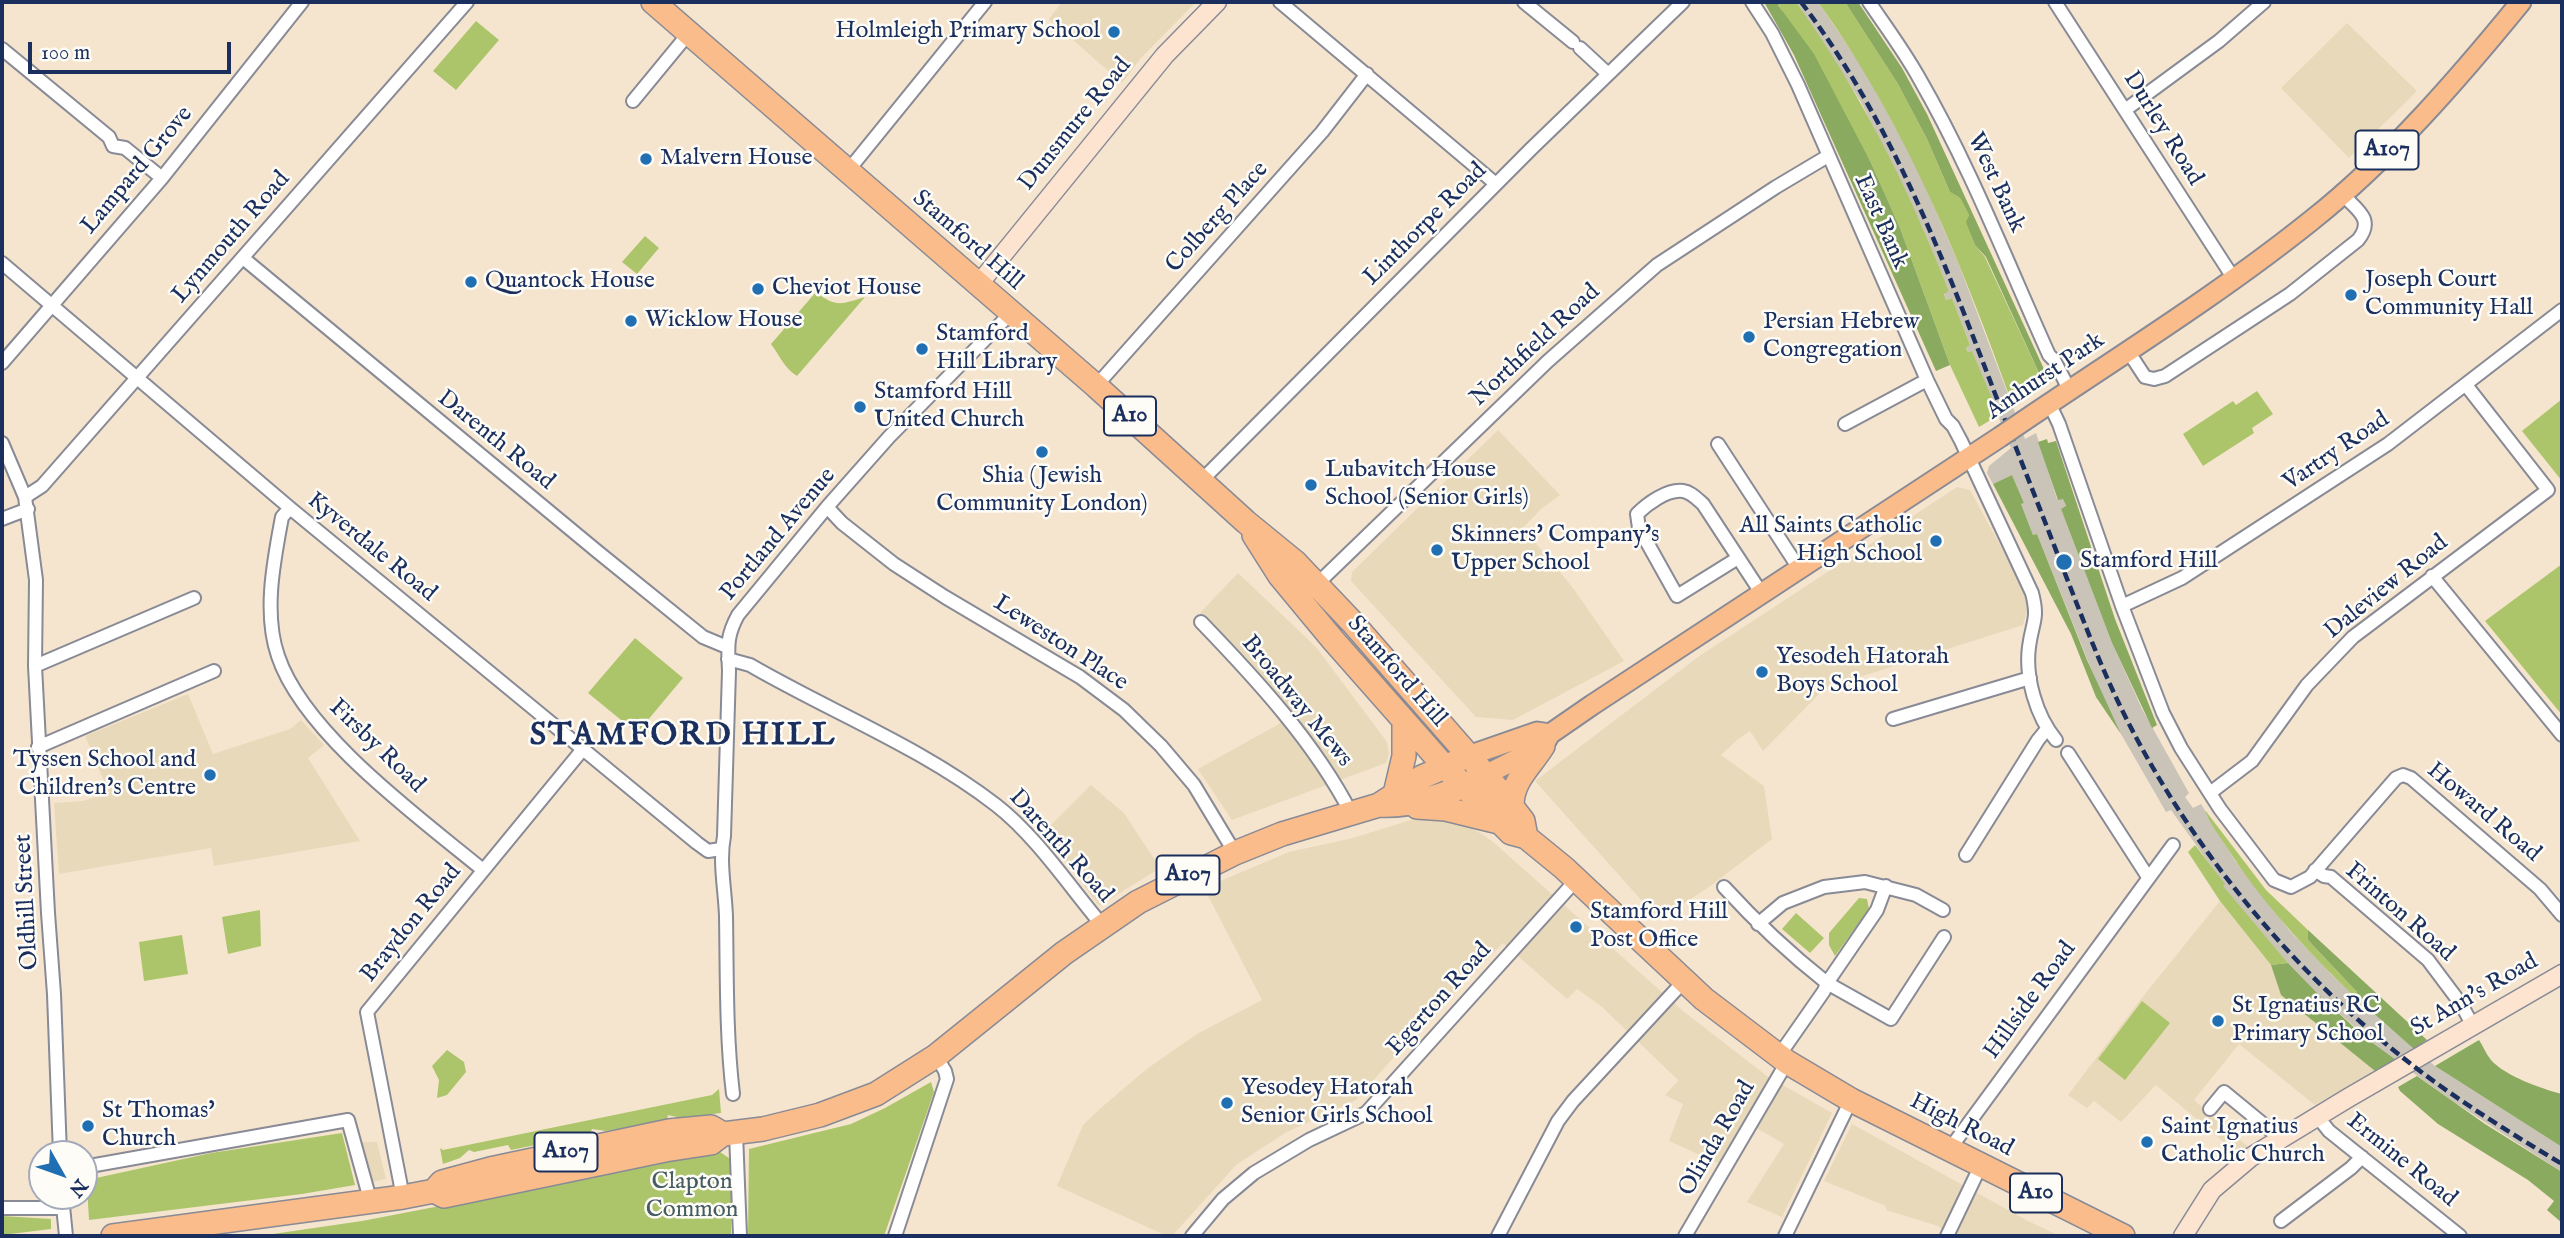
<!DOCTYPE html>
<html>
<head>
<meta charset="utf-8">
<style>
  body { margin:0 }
  #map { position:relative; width:2564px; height:1238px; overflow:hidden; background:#f6e5ce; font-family:"IM FELL English",serif }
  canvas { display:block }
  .frame { position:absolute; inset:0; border:4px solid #1b2f5e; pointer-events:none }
  .north { position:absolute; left:28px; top:1140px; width:70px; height:70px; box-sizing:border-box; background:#fdfcf7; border:2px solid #a3aaba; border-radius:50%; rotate:130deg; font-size:19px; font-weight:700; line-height:28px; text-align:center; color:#1b2f5e }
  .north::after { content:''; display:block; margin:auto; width:24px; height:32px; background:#1f6fb2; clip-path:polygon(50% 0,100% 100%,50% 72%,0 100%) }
  .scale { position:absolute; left:28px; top:42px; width:203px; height:32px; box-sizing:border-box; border:4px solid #1b2f5e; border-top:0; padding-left:9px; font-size:21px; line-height:24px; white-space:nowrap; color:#1b2f5e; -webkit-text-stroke:5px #fdfcf7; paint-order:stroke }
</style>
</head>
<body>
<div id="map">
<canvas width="2564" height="1238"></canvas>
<div class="frame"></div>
<div class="north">N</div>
<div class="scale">100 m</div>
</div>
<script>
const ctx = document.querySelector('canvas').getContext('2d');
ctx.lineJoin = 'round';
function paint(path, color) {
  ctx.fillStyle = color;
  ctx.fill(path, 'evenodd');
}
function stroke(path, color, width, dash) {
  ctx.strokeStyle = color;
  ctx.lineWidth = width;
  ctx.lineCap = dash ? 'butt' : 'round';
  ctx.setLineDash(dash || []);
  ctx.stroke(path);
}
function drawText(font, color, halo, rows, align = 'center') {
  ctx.font = font + ' "IM FELL English",serif';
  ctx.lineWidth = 5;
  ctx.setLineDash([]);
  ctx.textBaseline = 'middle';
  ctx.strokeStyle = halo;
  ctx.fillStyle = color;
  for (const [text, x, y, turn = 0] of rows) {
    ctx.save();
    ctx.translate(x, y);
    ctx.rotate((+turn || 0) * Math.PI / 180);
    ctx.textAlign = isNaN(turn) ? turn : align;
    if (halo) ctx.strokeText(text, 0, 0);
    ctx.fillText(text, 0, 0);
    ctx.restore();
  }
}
paint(new Path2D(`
  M1062,2h134l-56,57 -18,24 -73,-64z
  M2347,23l70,68 -68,67 -68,-70z
  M1498,430l62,65 -19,14 -18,19 50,60 51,73 -111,59 -37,-3 -125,-136 1,-9z
  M1957,487l13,3 55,101 3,16 -5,18 -198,63 -62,63 -13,-20 -13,9 -16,15 43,31 8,53 -63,48 -50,33 -124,-139 163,-124z
  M1238,573l78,74 71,95 2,12 -3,9 -154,57 -34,-51 81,-45 8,-10 -32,-42 -55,-59z
  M188,694l25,60 77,-25 11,-9 23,25 -16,13 52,83 -146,25 -3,-18 -152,26 -5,-71 29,-2 26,-8 -24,-57z
  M1091,785l33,28 36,55 -61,38 -55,-74z
  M1441,817l30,10 21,14 191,170 84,65 65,37 -50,104 -35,-15 37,-58 -31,-18 -24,42 -60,-27 14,-37 -18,-9 13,-14 -1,-2 -76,-73 -24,-17 -10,10 -64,-56 -79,80 -68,77 -71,33 -49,32 -64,71h-5l-110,-50 26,-61 19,-18 46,-39 49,-34 65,-34 -58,-112 85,-36 64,-14 64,-20z
  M2220,901l51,64 10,30 94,76 -60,34 -76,-61 -45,56 54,47 -11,6 -81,-68 -35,37 -27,-21 -7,7 -19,-13 73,-96z
  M1852,1124l176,97 32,15h-111l-11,-10 -52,-16v-4l-62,-25z
  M361,1142h16l9,37 -14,3z`), '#e8d9ba');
paint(new Path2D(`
  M1796,2h22l47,69 53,98 41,96 66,174 11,-6 21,66 6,-1 3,9 -5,2 51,134 30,66 47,84 -4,4 8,11 8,-4 34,57 54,69 43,45 52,48 51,43 127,81v25l-111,-72 -72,-52 -55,-48 -3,3 -3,-3 2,-4 -32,-33 -66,-77 2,-2 -53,-74 -5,2 -45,-78 -21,-43 -63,-157 -4,1 -12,-31 3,-1 -12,-28 -19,9 -6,-11 2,-7 22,-18 -39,-97 -4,1 -2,-5 4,-2 -18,-47 -6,2 -2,-7 5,-2 -26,-63 -62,-126z`), '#c9c3b8');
paint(new Path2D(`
  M1782,2h14c64,89 113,187 153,289l-5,3 2,6 6,-2 18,47 -4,3 2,4 4,-1 27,64 -20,12 -29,-62 -50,-137 -29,-65 -93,-159z
  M1818,2h27l53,82 29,55 23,53 10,6 9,17 -2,7 8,23 10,12 59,127 -31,22c-51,-142 -107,-282 -195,-404z
  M476,21l23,19 -43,50 -23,-19z
  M645,236l14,12 -22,26 -15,-12z
  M816,292c20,16 26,12 49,5l-68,79c-13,-8 -17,-20 -26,-32z
  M2257,391l16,23 -21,14 2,5 -51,33 -20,-32 50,-33 3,4z
  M2562,399v82l-40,-50z
  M2562,564v151l-77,-94z
  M635,638l48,40 -46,55 -49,-40z
  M2205,810l61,80 42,40v10l50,53 -3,4c-48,-46 -95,-96 -131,-154 -7,-10 -15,-21 -19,-33z
  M2195,845l30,39 -2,2 65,77 -17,2 -51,-64 -32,-49z
  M1859,898l8,1 2,10 -34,47 -6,-11v-12z
  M260,910l1,36 -33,8 -6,-37z
  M1796,913l28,25 -14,15 -28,-24z
  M182,935l6,39 -44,7 -5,-39z
  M2142,1001l28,22 -45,57 -27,-21z
  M447,1050l17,12 2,10 -19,23 -10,3 2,-18 -7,-14z
  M931,1082l3,10 -50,144h-136l1,-87 102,-25 34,-16z
  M719,1089l2,24 -40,5 -13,-3 -1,5 -61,11 -14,-2 -2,5 -79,16 -3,-5 -34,7 -5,-2 -9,8 -17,6 -3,-16 3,2 269,-55z
  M342,1133l13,52 -53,9 -213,26 -2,-34 9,-8 115,-25z
  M720,1152l9,6 2,8v70h-472l103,-15z
  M2,1216l49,3v10l-49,6z`), '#acc56b');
paint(new Path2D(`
  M1764,2h18l-4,3 36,49 57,109 29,65 50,137 -14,6 -142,-316z
  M1845,2h13l44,66 25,46 122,266 -5,4 -58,-127 -11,-12 -9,-23 3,-7 -9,-17 -10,-6 -23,-53 -29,-55z
  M2047,439l1,4 8,-2 59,178 42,106 -5,3 -40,-85 -51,-134 5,-3 -3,-7 -5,1 -20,-58z
  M2012,475l12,28 -3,1 12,31 4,-1 50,126 34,74 -25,-37 -25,-63 -78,-150z
  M2308,930l119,110 -13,9 -59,-52 2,-5 -49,-52z
  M2288,963l33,34 -3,3 3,3 3,-3 42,38 30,22 -21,11 -94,-76 -10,-30z
  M2479,1040c4,6 7,14 12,20 14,16 51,29 71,34v53l-127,-81z
  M2417,1076l68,48 77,48v51l-15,-13 7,-9 -26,-21 -90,-56 -38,-33 -2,-4z`), '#89aa5f');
const street = new Path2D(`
  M1280,2l216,182
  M1524,2l49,40
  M1752,2l20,31 26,52 129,295 19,39 7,7 8,15 71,152c7,27 0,29 -3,54 -4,30 7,69 27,93
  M1869,2c17,25 35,49 50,76 51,88 88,184 130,277l5,5 15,29
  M2055,2l179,277
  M1580,48l27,25
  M2,49l107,88 4,9 12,2 37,30
  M633,101l56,-68
  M2125,110l94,-69 45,-39
  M847,172l138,-170
  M243,258l355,294 105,85 24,10
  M2,263l288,245 407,335 11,8 13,-2
  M2128,351l17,26 9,2 11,-3 125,-82 68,-54c17,-21 -1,-30 -16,-46
  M2,363l160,-185 140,-176
  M1096,386l226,-254 45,-58
  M2049,403l10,21 63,182 41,107 18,35 39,61 54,71 17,7 19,-10 86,-99 7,-3 8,3 129,111 22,26
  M1845,424l82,-44
  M2,443l23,54 11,83 -1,86 13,247 6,81 6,160
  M1718,444l82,126
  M1201,481l330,-332 152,-147
  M25,497l17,-11 425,-484
  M827,507l15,16 52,41 51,33 135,80 44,33 37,36 33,39 41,68
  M290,508l-8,9c-8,43 -19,96 -4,139 26,78 142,162 205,214
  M2,519l26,-10
  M1738,558l-61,38 -38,-68 -2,-14c10,-10 30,-25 46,-23 8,1 14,8 20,13l59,90
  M2432,576l130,159
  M1313,588l235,-227 109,-96 119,-78 52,-31
  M2122,606l60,-28 206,-134 174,-134
  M1201,622c55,57 114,121 150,191
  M728,659l22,6c81,47 171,82 246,140 40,31 73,81 106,120
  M35,666l159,-68
  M1893,719l137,-41
  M38,747l176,-76
  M2068,753l80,124
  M2210,793l42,-32 55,-76 46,-48 195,-147 -82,-105
  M1966,855l72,-115 9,-11
  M2315,870l9,6 7,1 97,83 33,44 12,22
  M1724,887c32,35 65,66 103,96l50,-73 9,-24
  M1758,924l25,-21 41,-16 41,-5 51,13 27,15
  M1778,1057l46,-66 3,-8 64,36 53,-82
  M733,1094c-7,-58 -6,-118 -7,-178 -1,-27 -7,-54 -2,-80l5,-165c-1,-24 -3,-34 9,-56l89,-108 62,-70 122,-124
  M2210,1109l14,-17 56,46
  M2317,1116l12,15 131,105
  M736,1133l4,103
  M1949,1150l224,-305
  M84,1167l264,-47 23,83
  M62,1196l4,40
  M403,1197l-36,-185 216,-263
  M2,1208h61
  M2281,1221l70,-53 11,-11
  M895,1236l52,-157 -2,-8 -9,-15
  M1192,1236l31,-37 31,-26 55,-33 57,-27 211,-234
  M1498,1236l60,-115 15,-20 111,-120
  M1685,1236l102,-174
  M1785,1236l66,-136
  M1947,1236l34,-71`);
const secondary = new Path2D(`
  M978,285l187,-230 52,-53
  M2183,1236l29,-46 39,-33 97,-59 214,-124`);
const primary = new Path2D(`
  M2025,420c96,-65 196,-127 287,-200 77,-61 147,-142 209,-218
  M1468,756l69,-24 13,2
  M1485,775l58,-29 7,-12 42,-29 408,-268`);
const highway = new Path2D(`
  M653,2l443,384 150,136 49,40 57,60 151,173 20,26 3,16
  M1254,535l26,41 53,64 112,127 66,66 15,4 38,31 140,131 83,63 64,38 272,136
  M1395,794l9,-38v-34
  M1379,805c34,2 67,-10 97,-25
  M1512,806c0,-26 18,-39 31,-60
  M1417,807l29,2 53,13
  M434,1191l10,5 221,-46 46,-7 12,-9 40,-5 57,-14 56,-21 60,-38 128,-103 74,-51 97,-49 47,-19 97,-29 43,-28 34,-15
  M113,1236l290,-39 31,-6 8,-9 48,-13 179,-38 42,-4 12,7`);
stroke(street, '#888a96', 16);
stroke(secondary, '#888a96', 21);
stroke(primary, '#888a96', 23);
stroke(highway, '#888a96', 26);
stroke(street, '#fff', 12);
stroke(secondary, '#fde4d0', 18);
stroke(primary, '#f9bc8a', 19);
stroke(highway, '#f9bc8a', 23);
stroke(new Path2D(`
  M1801,2c89,117 141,253 193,389 23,60 47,120 70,180 20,51 39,102 64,151 66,129 160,244 274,335 50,40 105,74 160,107`), '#1b2f5e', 4.5, [10, 5]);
const primaryBridge = new Path2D(`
  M2000,437l25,-17`);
stroke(primaryBridge, '#888a96', 23, []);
stroke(primaryBridge, '#f9bc8a', 19);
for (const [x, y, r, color] of [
  [1114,32,7,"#1f6fb2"],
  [646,159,7,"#1f6fb2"],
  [471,282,7,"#1f6fb2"],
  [758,289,7,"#1f6fb2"],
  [2351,295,7,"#1f6fb2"],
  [631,321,7,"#1f6fb2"],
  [1749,337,7,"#1f6fb2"],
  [922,349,7,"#1f6fb2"],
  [860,407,7,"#1f6fb2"],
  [1042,452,7,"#1f6fb2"],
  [1311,485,7,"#1f6fb2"],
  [1936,541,7,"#1f6fb2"],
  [1437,550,7,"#1f6fb2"],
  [2064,562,9,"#1f6fb2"],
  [1762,672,7,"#1f6fb2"],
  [210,775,7,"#1f6fb2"],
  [1576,927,7,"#1f6fb2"],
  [2218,1021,7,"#1f6fb2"],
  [1227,1103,7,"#1f6fb2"],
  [88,1126,7,"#1f6fb2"],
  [2147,1142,7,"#1f6fb2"]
]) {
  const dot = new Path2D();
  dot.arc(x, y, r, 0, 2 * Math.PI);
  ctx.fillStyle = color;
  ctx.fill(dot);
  stroke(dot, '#fdfcf7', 2.5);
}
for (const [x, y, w] of [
  [2387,150,63],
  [1130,416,52],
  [1188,875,63],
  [566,1152,63],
  [2036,1193,52]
]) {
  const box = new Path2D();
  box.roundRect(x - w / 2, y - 19.5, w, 39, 5);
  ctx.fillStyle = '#fdfcf7';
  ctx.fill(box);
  stroke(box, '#1b2f5e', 2);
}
drawText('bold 23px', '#1b2f5e', null, [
  ["A107",2387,150],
  ["A10",1130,416],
  ["A107",1188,875],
  ["A107",566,1152],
  ["A10",2036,1193]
]);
drawText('24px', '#1b2f5e', '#fdfcf7', [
  ["Holmleigh Primary School",1100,32,"right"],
  ["Malvern House",660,159],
  ["Joseph Court",2365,281],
  ["Community Hall",2365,309],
  ["Quantock House",485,282],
  ["Cheviot House",772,289],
  ["Wicklow House",645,321],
  ["Persian Hebrew",1763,323],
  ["Congregation",1763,351],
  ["Stamford",936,335],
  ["Hill Library",936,363],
  ["Stamford Hill",874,393],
  ["United Church",874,421],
  ["Lubavitch House",1325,471],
  ["School (Senior Girls)",1325,499],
  ["Shia (Jewish",1042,477,"center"],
  ["Community London)",1042,505,"center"],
  ["All Saints Catholic",1922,527,"right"],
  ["High School",1922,555,"right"],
  ["Skinners' Company's",1451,536],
  ["Upper School",1451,564],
  ["Stamford Hill",2080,562],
  ["Yesodeh Hatorah",1776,658],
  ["Boys School",1776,686],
  ["Tyssen School and",196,761,"right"],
  ["Children's Centre",196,789,"right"],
  ["Stamford Hill",1590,913],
  ["Post Office",1590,941],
  ["St Ignatius RC",2232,1007],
  ["Primary School",2232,1035],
  ["Yesodey Hatorah",1241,1089],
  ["Senior Girls School",1241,1117],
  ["St Thomas'",102,1112],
  ["Church",102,1140],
  ["Saint Ignatius",2161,1128],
  ["Catholic Church",2161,1156]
], 'left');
drawText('24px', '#1b2f5e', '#fdfcf7', [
  ["Dunsmure Road",1076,125,-51],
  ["Durley Road",2162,129,58],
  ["Lampard Grove",138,171,-50],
  ["West Bank",1995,183,65],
  ["Colberg Place",1218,218,-48],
  ["East Bank",1880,222,66],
  ["Linthorpe Road",1426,225,-45],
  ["Lynmouth Road",232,238,-49],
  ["Stamford Hill",967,241,41],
  ["Northfield Road",1536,346,-43],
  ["Amhurst Park",2046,377,-34],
  ["Darenth Road",495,441,39],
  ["Vartry Road",2337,452,-34],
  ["Portland Avenue",779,535,-50],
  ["Kyverdale Road",371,548,39],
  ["Daleview Road",2387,588,-39],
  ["Leweston Place",1060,644,33],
  ["Stamford Hill",1396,672,49],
  ["Broadway Mews",1296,702,51],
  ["Firsby Road",376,747,44],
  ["Howard Road",2483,813,40],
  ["Darenth Road",1060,847,48],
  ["Oldhill Street",28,902,-93],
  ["Frinton Road",2399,913,41],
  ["Braydon Road",412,924,-51],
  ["St Ann's Road",2475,996,-30],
  ["Egerton Road",1440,1000,-48],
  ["Hillside Road",2031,1001,-54],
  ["High Road",1961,1126,27],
  ["Olinda Road",1718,1139,-60],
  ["Ermine Road",2401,1161,39]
]);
drawText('24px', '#465c62', '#fdfcf7', [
  ["Clapton",692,1183],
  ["Common",692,1211]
]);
ctx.letterSpacing = '2px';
drawText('bold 32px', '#1b2f5e', '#fdfcf7', [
  ["STAMFORD HILL",683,737]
]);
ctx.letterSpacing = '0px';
</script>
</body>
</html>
